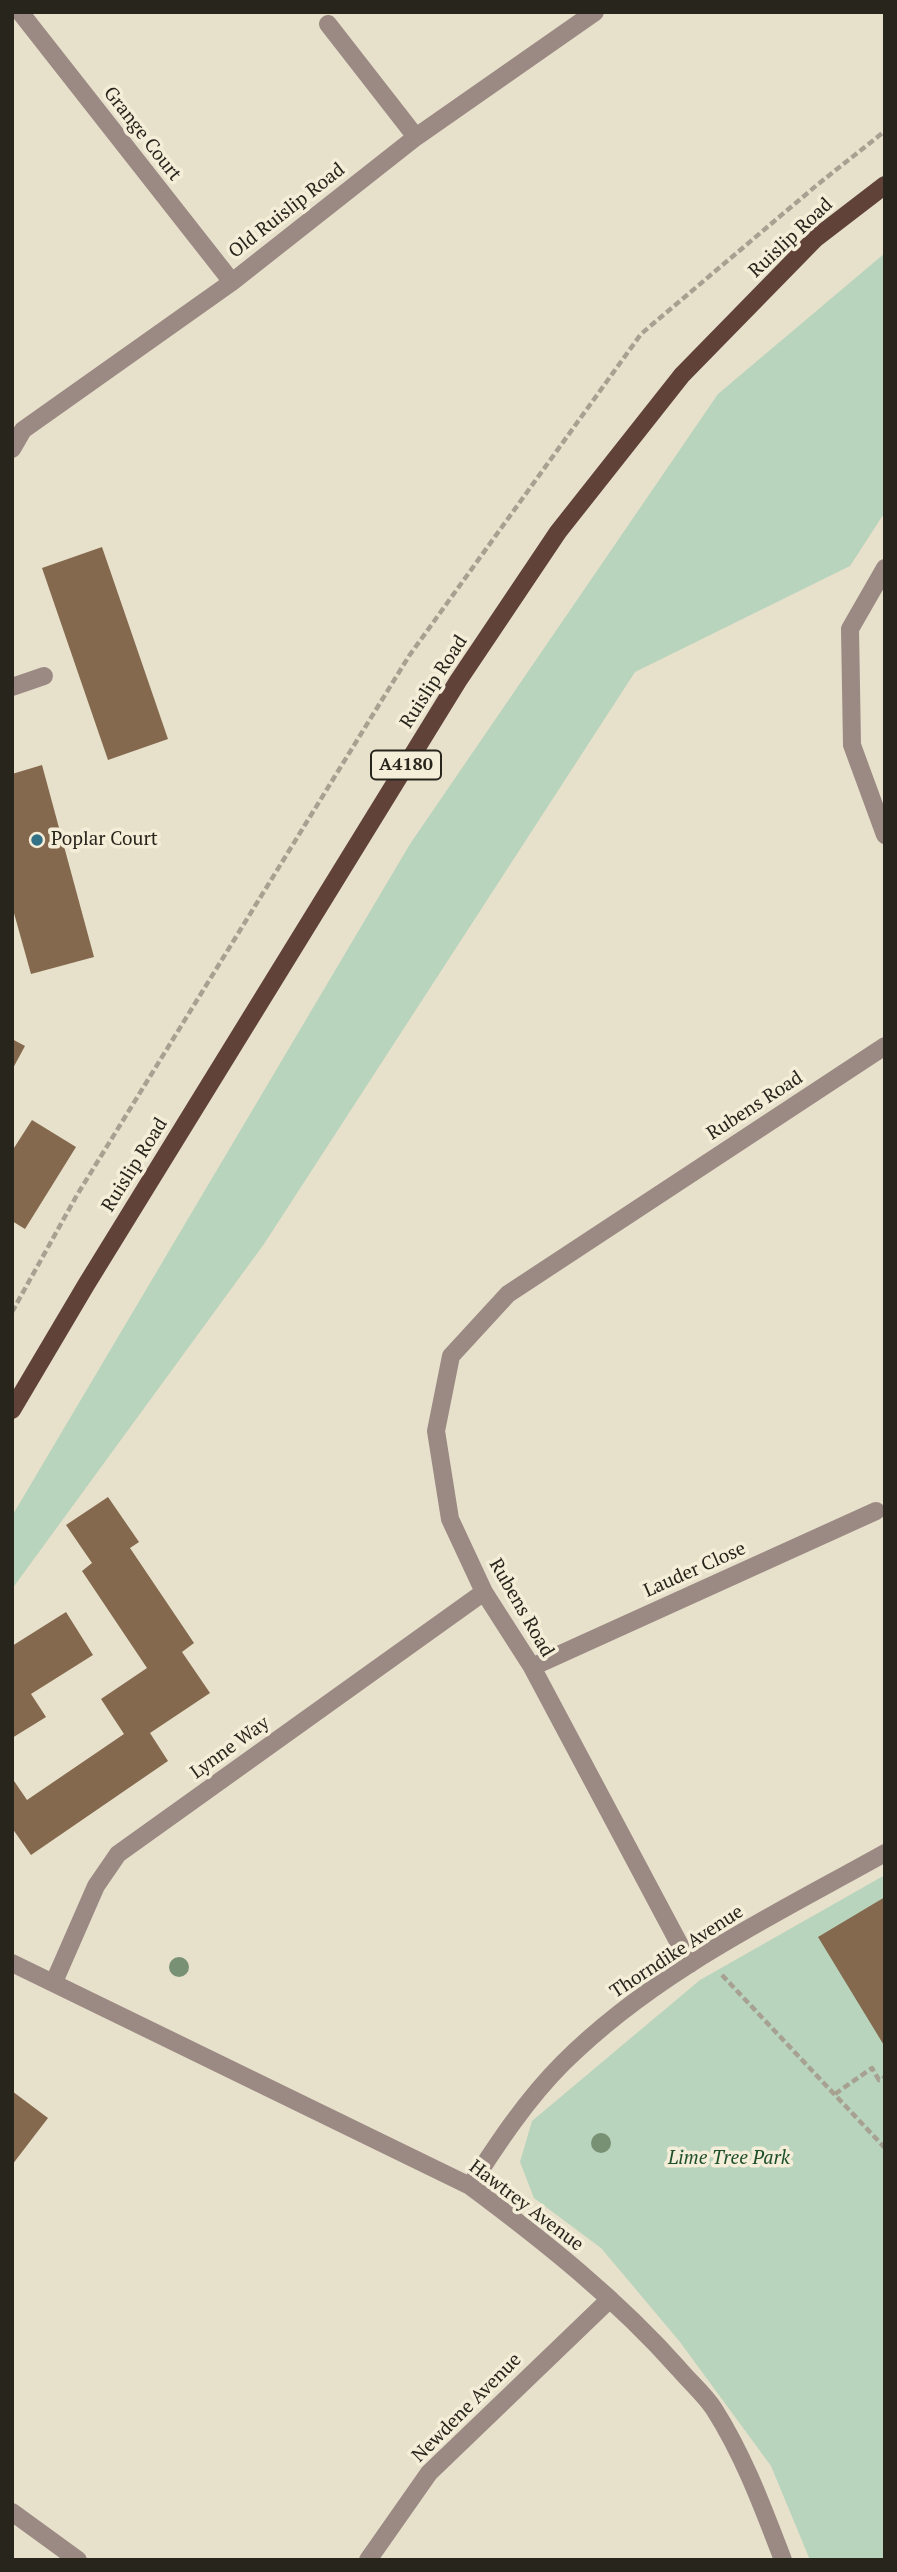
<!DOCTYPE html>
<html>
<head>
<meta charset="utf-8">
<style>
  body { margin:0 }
  #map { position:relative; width:897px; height:2572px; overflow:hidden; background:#e7e0cb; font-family:"PT Serif",serif }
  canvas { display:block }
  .frame { position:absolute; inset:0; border:14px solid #28251d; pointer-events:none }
</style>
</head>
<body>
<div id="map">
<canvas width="897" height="2572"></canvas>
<div class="frame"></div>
</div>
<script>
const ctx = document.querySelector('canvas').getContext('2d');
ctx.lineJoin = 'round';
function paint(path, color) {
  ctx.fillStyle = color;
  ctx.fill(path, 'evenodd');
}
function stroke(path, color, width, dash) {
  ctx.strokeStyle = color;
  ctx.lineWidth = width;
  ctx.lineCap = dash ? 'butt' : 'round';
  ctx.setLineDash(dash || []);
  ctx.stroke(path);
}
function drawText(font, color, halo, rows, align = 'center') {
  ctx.font = font + ' "PT Serif",serif';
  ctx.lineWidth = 7;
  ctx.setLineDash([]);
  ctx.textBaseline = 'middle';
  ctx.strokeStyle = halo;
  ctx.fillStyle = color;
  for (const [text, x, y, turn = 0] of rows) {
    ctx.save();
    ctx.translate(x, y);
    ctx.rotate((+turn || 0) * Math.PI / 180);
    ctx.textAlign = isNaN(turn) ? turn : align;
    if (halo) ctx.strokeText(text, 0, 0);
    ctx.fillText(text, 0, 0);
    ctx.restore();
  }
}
paint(new Path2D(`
  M885,253v259l-35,54 -215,106 -371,572 -252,345v-73l398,-672 308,-450z
  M885,1875v685h-75l-39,-94 -91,-124 -79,-94 -67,-50 -14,-36 12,-41 168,-141z`), '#b8d4bd');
paint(new Path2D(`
  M102,547l66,192 -60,21 -66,-192z
  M42,765l52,192 -63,17 -19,-68v-132z
  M12,1039l13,7 -13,24z
  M32,1120l44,27 -51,82 -13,-8v-70z
  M108,1497l31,45 -9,6 64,95 -12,9 28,41 -60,40 18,28 -137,94 -19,-27v-50l15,22 97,-66 -23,-35 46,-31 -65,-97 10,-8 -26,-38z
  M66,1612l27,43 -62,39 15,23 -34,21v-92z
  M885,1897v150l-67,-110z
  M12,2091l36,27 -36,47z`), '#84694e');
stroke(new Path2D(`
  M12,1312l65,-117 332,-539 232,-322 176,-149 68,-54
  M722,1975l163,173
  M835,2094l37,-26 7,12 6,-3`), '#a7a191', 4.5, [7, 3.5]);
stroke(new Path2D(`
  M12,687l32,-11`), '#9b8983', 18);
stroke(new Path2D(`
  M20,12l212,270
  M328,24l88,113
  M12,449l11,-19 209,-148 184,-145 179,-125
  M885,568l-35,61 2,116 33,90
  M532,1667l344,-156
  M12,1963l458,223c74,55 147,113 209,183 11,13 26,26 35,40 30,47 49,99 69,151
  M690,1964l-158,-297 -48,-75 -34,-73 -14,-88 15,-75 57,-62 377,-248
  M54,1982l42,-96 22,-32 366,-262
  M470,2186c28,-43 56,-86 93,-123 91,-91 211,-148 322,-210
  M12,2512l66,48
  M368,2560l61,-87 181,-174`), '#9b8983', 18);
stroke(new Path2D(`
  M12,1410l74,-125 372,-604 100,-149 124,-157 134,-137 69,-53`), '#604239', 18);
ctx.fillStyle = '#789073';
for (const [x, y] of [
  [179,1967],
  [601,2143]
]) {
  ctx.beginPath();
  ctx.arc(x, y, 10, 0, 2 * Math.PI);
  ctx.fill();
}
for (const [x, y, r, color] of [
  [37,840,7,"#327186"]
]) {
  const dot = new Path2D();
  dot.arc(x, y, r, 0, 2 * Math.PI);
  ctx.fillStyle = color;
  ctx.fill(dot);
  stroke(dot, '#f4edd8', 2.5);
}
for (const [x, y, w] of [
  [406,765,70]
]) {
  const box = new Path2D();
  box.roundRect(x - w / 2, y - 14.5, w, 29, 5);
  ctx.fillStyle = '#f4edd8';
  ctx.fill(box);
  stroke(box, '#28251d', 2);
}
drawText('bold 18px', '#28251d', null, [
  ["A4180",406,765]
]);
drawText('19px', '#28251d', '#f4edd8', [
  ["Grange Court",142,134,52],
  ["Old Ruislip Road",287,211,-38],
  ["Ruislip Road",791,238,-43],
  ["Ruislip Road",434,682,-57],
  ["Rubens Road",755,1106,-33],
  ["Ruislip Road",135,1165,-58],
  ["Lauder Close",695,1570,-24],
  ["Rubens Road",521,1608,60],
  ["Lynne Way",230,1748,-36],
  ["Thorndike Avenue",677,1952,-33],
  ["Hawtrey Avenue",526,2206,37],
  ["Newdene Avenue",467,2408,-45]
]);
drawText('19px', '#28251d', '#f4edd8', [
  ["Poplar Court",51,840]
], 'left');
drawText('italic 19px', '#1d4f2b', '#f4edd8', [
  ["Lime Tree Park",729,2159]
]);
</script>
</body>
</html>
